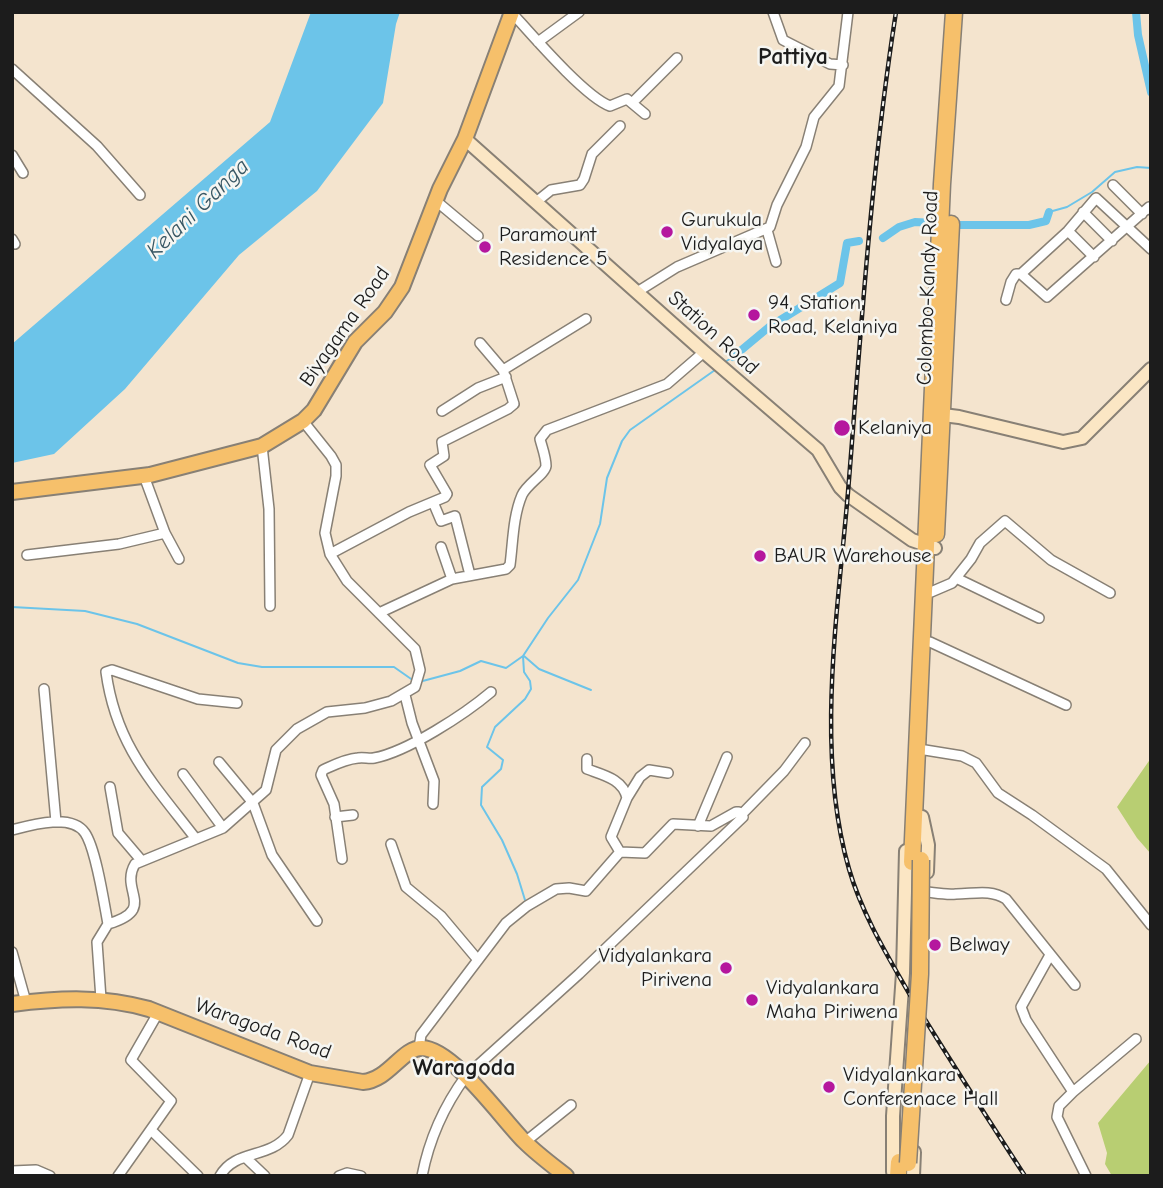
<!DOCTYPE html>
<html>
<head>
<meta charset="utf-8">
<style>
  body { margin:0 }
  #map { position:relative; width:1163px; height:1188px; overflow:hidden; background:#f4e4ce; font-family:"Comic Neue",sans-serif }
  canvas { display:block }
  .frame { position:absolute; inset:0; border:14px solid #1c1c1c; pointer-events:none }
</style>
</head>
<body>
<div id="map">
<canvas width="1163" height="1188"></canvas>
<div class="frame"></div>
</div>
<script>
const ctx = document.querySelector('canvas').getContext('2d');
ctx.lineJoin = 'round';
function paint(path, color) {
  ctx.fillStyle = color;
  ctx.fill(path, 'evenodd');
}
function stroke(path, color, width, dash) {
  ctx.strokeStyle = color;
  ctx.lineWidth = width;
  ctx.lineCap = dash ? 'butt' : 'round';
  ctx.setLineDash(dash || []);
  ctx.stroke(path);
}
function drawText(font, color, halo, rows, align = 'center') {
  ctx.font = font + ' "Comic Neue",sans-serif';
  ctx.lineWidth = 5;
  ctx.setLineDash([]);
  ctx.textBaseline = 'middle';
  ctx.strokeStyle = halo;
  ctx.fillStyle = color;
  for (const [text, x, y, turn = 0] of rows) {
    ctx.save();
    ctx.translate(x, y);
    ctx.rotate((+turn || 0) * Math.PI / 180);
    ctx.textAlign = isNaN(turn) ? turn : align;
    if (halo) ctx.strokeText(text, 0, 0);
    ctx.fillText(text, 0, 0);
    ctx.restore();
  }
}
paint(new Path2D(`
  M1151,758v96l-14,-16 -20,-31z
  M1151,1060v116h-39l-7,-12 2,-11 -9,-30z`), '#b8ce72');
paint(new Path2D(`
  M311,12h89l-4,12 -13,79 -66,88 -78,64 -114,134 -71,65 -42,9v-119l258,-222z`), '#6cc4e9');
stroke(new Path2D(`
  M1049,212l18,-5 25,-15 23,-20 22,-5 14,1
  M725,362l8,-5
  M12,607l73,4 52,13 101,39 24,4h132l20,14
  M523,656l1,16 6,9 1,8 -6,10 -30,28 -8,20 16,13 -2,9 -19,18 -1,18 21,35 15,34 8,26
  M524,656l15,13 52,21
  M419,682l41,-11 21,-10 25,7 17,-12 25,-38 30,-38 22,-56 7,-46 15,-37 8,-11 85,-60`), '#6cc4e9', 2);
stroke(new Path2D(`
  M1136,12l2,23 13,57
  M958,225h71l17,-4 3,-9
  M883,238l16,-11 16,-5 21,1
  M733,357l36,-30 71,-44 7,-40 12,-2`), '#6cc4e9', 8);
const street = new Path2D(`
  M773,12l10,28 47,24 13,1
  M512,13c20,22 73,84 98,93l17,-7 18,15
  M538,42l41,-30
  M12,69l85,77 43,49
  M632,103l45,-45
  M12,155l11,18
  M1113,185l29,29
  M435,200l43,36
  M536,202l15,-12 29,-5 4,-6 8,-25 28,-28
  M1083,212l29,29
  M767,230l9,32
  M1068,231l26,26
  M12,239l3,5
  M1021,274l47,-43 28,-33 55,51
  M637,292l40,-25 93,-40 7,-22 29,-58 8,-30 25,-31 9,-74
  M1006,300l5,-18 5,-8h5l26,23 102,-90 2,3
  M503,370l83,-51
  M442,411l36,-23 28,-11
  M262,446l7,63 1,97
  M144,476l21,57 14,26
  M433,502l8,19 14,-5 15,59
  M441,547l11,32
  M330,554l79,-42 36,-15 2,-3 -17,-29 14,-9 -2,-14 66,-33 6,-5 -11,-34 -23,-27
  M27,555l92,-11 46,-11
  M956,578l83,40
  M931,592l21,-9 19,-24 9,-16 25,-22 46,39 59,33
  M379,613l73,-34 54,-10 4,-4c3,-23 3,-49 12,-70 5,-11 23,-21 24,-29 0,-9 -4,-19 -6,-27l7,-9 120,-46 37,-32
  M930,642l136,63
  M44,689l12,133
  M405,695l7,28 22,58 -1,23
  M925,750l37,6 14,7 22,30 34,22 74,54 45,56
  M587,759v10c16,6 36,10 40,29l-16,39 9,15
  M219,762l34,41 19,52 45,66
  M183,774l40,54
  M110,787l8,46 23,27
  M627,798l13,-21 9,-7 19,3
  M742,814l42,-43 21,-28
  M335,817l18,-2
  M698,826l29,-69
  M12,830c19,-5 59,-17 73,3 11,16 19,70 23,91
  M196,839c-43,-56 -80,-93 -90,-167l6,-2 86,29 39,4
  M391,844l15,43 35,29 37,44
  M342,859l-8,-55 -13,-29 2,-5c11,-5 22,-11 35,-12 6,-1 11,1 16,0 33,-6 91,-44 117,-66
  M927,892c9,1 19,3 29,2 18,0 34,-5 50,5l69,86
  M12,952l14,50
  M1050,955l-29,52 5,13 47,72 -14,14 -2,11 29,59
  M101,999l-4,-57 11,-18c50,-15 11,-33 27,-60l88,-36 43,-38 10,-40 21,-21 30,-17 38,-4 26,-7 24,-14 5,-17 -5,-21 -68,-68 -17,-27 -5,-21 11,-57v-11l-5,-9 -28,-35
  M419,1048l2,-13 85,-112 21,-17 29,-17 13,-1 17,3 34,-39
  M1073,1092l63,-53
  M151,1130l47,46
  M525,1142l46,-37
  M245,1157l20,19
  M12,1171l24,-1 14,6
  M118,1176l53,-75 -40,-41 27,-47
  M220,1176c15,-27 50,-17 68,-41l22,-62
  M339,1176l8,-3 14,3
  M422,1176c7,-36 22,-70 44,-100l113,-102 164,-157 -4,-5h-3l-25,14 -38,-2 -28,29 -25,-1`);
const secondary = new Path2D(`
  M465,139l239,213 114,98 22,37 8,8 64,45 23,8
  M935,414l24,3 104,25 19,-4 69,-69
  M922,817l6,28 -1,27
  M893,1172v-56l10,-143 3,-122
  M913,1176l1,-24`);
const primary = new Path2D(`
  M12,492l138,-17 112,-29 41,-25 11,-11 41,-68 30,-30 17,-25 38,-98 25,-50 47,-127
  M12,1004c48,-6 91,-8 137,5l161,64 53,9c26,-2 39,-34 59,-34 31,1 80,71 102,93 13,13 28,24 42,35`);
const highway = new Path2D(`
  M936,534l15,-310
  M912,862l30,-678 12,-172
  M898,1176l1,-14`);
stroke(street, '#888075', 12);
stroke(secondary, '#888075', 16);
stroke(primary, '#888075', 18);
stroke(highway, '#888075', 19);
stroke(street, '#fff', 9);
stroke(secondary, '#fbe6c4', 12);
stroke(primary, '#f6c06b', 14);
stroke(highway, '#f6c06b', 16);
const rail = new Path2D(`
  M896,12c-25,159 -35,320 -48,480 -10,120 -33,260 1,377 13,45 38,86 61,126 37,61 76,121 115,181`);
stroke(rail, '#1c1c1c', 4.5);
stroke(rail, '#f6f6f2', 2, [5]);
const highwayBridge = new Path2D(`
  M908,1163l12,-189 1,-114`);
stroke(highwayBridge, '#888075', 19, []);
stroke(highwayBridge, '#f6c06b', 16);
for (const [x, y, r, color] of [
  [667,232,7,"#b5179e"],
  [485,247,7,"#b5179e"],
  [754,315,7,"#b5179e"],
  [842,428,9,"#b5179e"],
  [760,556,7,"#b5179e"],
  [935,945,7,"#b5179e"],
  [726,968,7,"#b5179e"],
  [752,1000,7,"#b5179e"],
  [829,1087,7,"#b5179e"]
]) {
  const dot = new Path2D();
  dot.arc(x, y, r, 0, 2 * Math.PI);
  ctx.fillStyle = color;
  ctx.fill(dot);
  stroke(dot, '#f6f6f2', 2.5);
}
drawText('21px', '#1c1c1c', '#f6f6f2', [
  ["Gurukula",681,220],
  ["Vidyalaya",681,244],
  ["Paramount",499,235],
  ["Residence 5",499,259],
  ["94, Station",768,303],
  ["Road, Kelaniya",768,327],
  ["Kelaniya",858,428],
  ["BAUR Warehouse",774,556],
  ["Belway",949,945],
  ["Vidyalankara",712,956,"right"],
  ["Pirivena",712,980,"right"],
  ["Vidyalankara",766,988],
  ["Maha Piriwena",766,1012],
  ["Vidyalankara",843,1075],
  ["Conferenace Hall",843,1099]
], 'left');
drawText('21px', '#1c1c1c', '#f6f6f2', [
  ["Colombo-Kandy Road",928,288,-88],
  ["Biyagama Road",345,327,-55],
  ["Station Road",713,333,42],
  ["Waragoda Road",263,1029,20]
]);
drawText('italic 23px', '#385764', '#f6f6f2', [
  ["Kelani Ganga",198,209,-44]
]);
drawText('bold 24px', '#1c1c1c', '#f6f6f2', [
  ["Pattiya",793,57],
  ["Waragoda",464,1068]
]);
</script>
</body>
</html>
